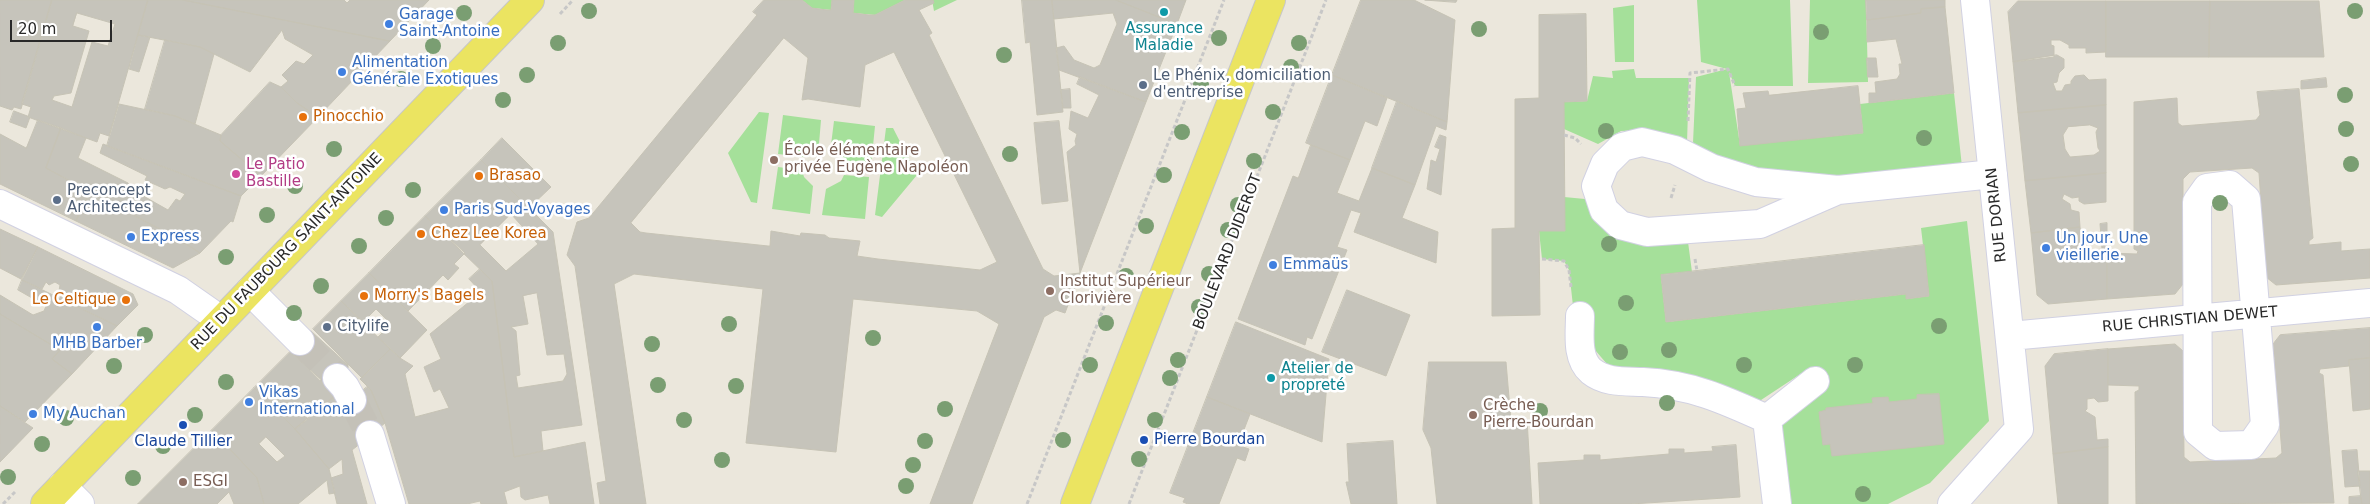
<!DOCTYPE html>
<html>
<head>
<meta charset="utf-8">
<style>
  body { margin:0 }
  #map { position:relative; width:2370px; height:504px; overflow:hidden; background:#ebe7dc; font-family:"DejaVu Sans",sans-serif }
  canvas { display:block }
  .scale { position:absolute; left:10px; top:20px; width:102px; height:22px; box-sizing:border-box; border:2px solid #292929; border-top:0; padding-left:6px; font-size:15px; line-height:18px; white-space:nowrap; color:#292929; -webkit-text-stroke:4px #fff; paint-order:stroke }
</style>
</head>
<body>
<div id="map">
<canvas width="2370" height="504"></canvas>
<div class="scale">20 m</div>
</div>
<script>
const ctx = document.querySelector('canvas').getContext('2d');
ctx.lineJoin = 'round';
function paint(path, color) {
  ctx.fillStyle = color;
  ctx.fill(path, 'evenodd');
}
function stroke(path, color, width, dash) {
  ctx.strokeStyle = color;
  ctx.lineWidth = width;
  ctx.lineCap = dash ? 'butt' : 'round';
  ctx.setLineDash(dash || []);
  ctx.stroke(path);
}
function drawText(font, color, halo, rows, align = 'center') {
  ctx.font = font + ' "DejaVu Sans",sans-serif';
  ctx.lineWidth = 5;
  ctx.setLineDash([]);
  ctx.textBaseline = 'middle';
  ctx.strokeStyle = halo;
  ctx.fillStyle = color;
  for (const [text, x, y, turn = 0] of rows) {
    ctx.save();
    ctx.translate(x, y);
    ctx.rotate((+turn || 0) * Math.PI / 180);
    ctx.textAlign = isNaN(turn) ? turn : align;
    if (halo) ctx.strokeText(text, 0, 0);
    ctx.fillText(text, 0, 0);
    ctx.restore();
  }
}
paint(new Path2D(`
  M802,0h30l-1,10 -19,-2z
  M854,0h51l-30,15 -22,-2z
  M932,0h25l-23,11z
  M1697,0h93l3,86h-58l-6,-14 11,73 123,-12 -3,-29 94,-11 9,83 -125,14 -127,-22 -18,-25 3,-66 31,-8 -26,-7z
  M1810,0h56l2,82 -60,1z
  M1634,5v57h-19l-2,-54z
  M1634,69l2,9h53l-2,65 -45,-13 -21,1 -23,13 -34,-15v-27l23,-1 6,-25 20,2 -1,-7z
  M759,112l10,1 -12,90 -6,-1 -23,-49z
  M783,115l38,5 -2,24 -6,3 -10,10 -25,-3z
  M834,121l41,5 -4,40 -26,-3 -2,-8 -12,-10z
  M886,128h7l24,47 -35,42 -7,-2z
  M778,167l24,3 2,7 9,9 -3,28 -38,-5z
  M844,175l25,2 -4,42 -43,-4 4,-26 15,-8z
  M1564,197l21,2 9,15 94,28 4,30 -31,3 5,47 240,-28v5l23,-3 -8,-68 46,-7 22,200 -59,62 -42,21h-111l-10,-85 47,-38 -6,-12 -50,33 -145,-31 -18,-21 -7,-19 -15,-25 -4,-36 -5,-9 -22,-2 -3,-28 25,-1z`), '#a5e09a');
const building = new Path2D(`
  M0,0h52l-31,109 -7,-2 -2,3 -12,-4z
  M52,0h96l-39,136 -9,-3 -3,9 -69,-25 3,-10 -9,-3zM77,13l38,11 -7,22 -16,-4 -20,65 -20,-7 2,-4 17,-3 18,-62 -16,-5z
  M148,0h35l207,41 -72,76 -21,-14 -16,-16 7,-6 -6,-6 14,-14 8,3 9,-9 -28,-16 -3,-9 -32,42 -50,-25 -62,-12z
  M183,0h161l3,3 3,-3h79l-39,41z
  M764,0h38l10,8 15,2h4l1,-10h22l-1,13 16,2h6l30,-15h28l1,3 -15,7 13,23 -3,2 114,234 11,7 26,-3 -15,40 -9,-3 -12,7 -72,187h-42l69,-180 -22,-13 -124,-12 -17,153 -90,-9 17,-154 -129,-15 -20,10 32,220h-46l-3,-21 9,-2 -31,-215 -8,-11 10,-33 12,-4 168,-203 -4,-3zM784,38l24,20 -6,42 6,-1 52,8 5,-42 29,-13 103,210 -17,8 -102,-11 -21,-3 3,-15 -31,-3 -4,-3 -24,-2 -1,3 -29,-5 -1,15h-2l-122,-13 -6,-1 -9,-9z
  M1022,0h30l11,112 -26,3 -7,-73 -4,1z
  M1052,0h64l61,24 -31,78 -87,-32 -3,-22 8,-2 10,14 20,8 6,-3 17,-41 -4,-11 -59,6z
  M1116,0h70l-9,24z
  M1361,0h53l41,20 -8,102 -115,-47z
  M1425,0h32l-1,2z
  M1866,0h79v7l-24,2v4l-54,7z
  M2018,1h88v51l-20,1v-5h-17v-3l-9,-5h-9v5l3,1v11l-41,5 -5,-50z
  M2106,1h104l-1,56h-103z
  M2210,1h109l5,56h-115z
  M1945,7l9,86 -85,10v-10h7l-1,-11 22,-3 3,-5 -1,-10h3l-6,-25 -29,3v-22l54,-7v-4z
  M1586,14l1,87 -23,1 1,129h-26l1,84 -48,1v-87l23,-1v-129l24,-1v-83z
  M138,35l12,2 -11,35 -10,-3z
  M165,40l35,7 14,7 -19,70 -20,-8 -30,-7z
  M2057,55l7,4v9l-5,5 -2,9 -4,1 3,8h6l3,-6 6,-1v-3l4,-5 9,-1 5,5 17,-1v26l-88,8 -5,-51z
  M1867,58h9l2,19h-10z
  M1332,75l55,23 -10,28 -12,-5 -15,39 -44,-17z
  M1080,77l66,25 -66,171 -13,-121 9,-7 -1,-4 2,-7 -8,-5 2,-18 17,7 11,-23 -22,-11z
  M2326,78l1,9 -26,2v-8z
  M270,82l11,5 16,16 21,14 -57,59 -41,-35 1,-6z
  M1858,86l5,47 -123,13 -3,-37 9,-1 -3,-15 25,-2 1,4z
  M1070,89l1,19h-8l-2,-18z
  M2299,89l14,149 -4,3v4l32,-3v9l29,-2v29l-94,7 -10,-8 -7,-104 -7,-5 -62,4 -7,7v105l-8,10 -68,5v-46l30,1 1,-3 -4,-2v-147l43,-4 1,25 4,3 74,-6 4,-5 -3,-23z
  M1397,101l50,21 -1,8 -10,-4 -21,59 -43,-17z
  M119,104l56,12 46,19 -1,6 41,35 -20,20 -134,-50z
  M2106,105v68l-81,8 -7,-68zM2090,125l8,3 -2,4 2,16 2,3 -6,4 -24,2 -5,-8 -2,-14 5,-8z
  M14,111l16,6 -4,11 -16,-6z
  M38,120l23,8 -15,40 44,24 -14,29 -76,-37v-50l26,14z
  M1059,121l9,80 -26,3 -8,-81z
  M61,128l25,10 -8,20 50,25 3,6 37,21 8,-11 4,2 5,-7 -15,-7 -5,2 -20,-9 2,-4 -47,-23 3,-9 138,52 -8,26 -2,-1 -31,32 -20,-13 -134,-72z
  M1440,135l6,2 -5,58 -14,-6 4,-29 5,2 4,-13 -5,-2z
  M502,138l49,49 -22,21 -48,-48z
  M1311,145l39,15 -13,33 22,8 13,-33 43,17 -13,33 36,14 -2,31 -82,-31 7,-19 -10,-3 -14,37 10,3 -35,89 -5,-2 -2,8 -67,-26 55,-143 5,2z
  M481,160l72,72 29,193 -41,6 2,20 -29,6 -22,-176 -67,-65zM511,214l27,30 -32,27 -26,-26zM537,293l10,62 17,-1 3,20 -4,7 -45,7 -2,-12 4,-1 -4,-44 -5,-4 17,-3 -5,-28z
  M2106,173v29l-22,2 -5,-3v-4l-7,1 -8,-4 -2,5 8,5 1,6 8,2 1,15 -49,6 -6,-52z
  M90,192l90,48 20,13 -27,15 -97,-47z
  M425,216l40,37 -11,11 5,4 -11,12 -5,-5 -35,36 -39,-38z
  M2107,223v76l-59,5 -11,-9 -6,-62 49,-6 2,17 -4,10 4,3 7,-6 13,-2 -2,-25z
  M0,229l38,18 -17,32 -21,-11z
  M1924,245l5,51 -23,3v-5l-240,28 -5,-47z
  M38,247l95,47 5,11 -21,21 -57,-28 2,-3 -3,-4 1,-6 -5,-3 -6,3 -3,-3 -4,7 -20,-9z
  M480,269l12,12 22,176 71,-15 9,62h-44l-2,-9 -23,5 -4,-3 -1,-11 -16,6 3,12h-26l-1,-3 -13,3h-58l-24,-81 -14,-33 -11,-11 30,-30 10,9 13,8 -8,8 10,43 34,-9 -9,-19 -6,3 -10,-25 17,-8 -11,-25 51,-42 -12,-13z
  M369,273l58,57 -27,28 -22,-21 13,-13 -15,-15 -13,13 -22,-21z
  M22,280l95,46 -45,48 -20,-15 8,-9 -60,-36v-19l33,20 11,-4 2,-5 -28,-16z
  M1347,290l63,25 -24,61 -64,-24z
  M341,301l49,48 -28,29 -49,-49z
  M0,314l60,36 -8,9 20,15 -47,48 -25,-16z
  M1236,322l93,37 -7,83 -115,-45z
  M2370,328v30l-21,2v6l-29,3 -1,4 4,2 11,128 -198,1 -1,-112 4,-2v-4l-31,-1v-36l67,-5 8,7 1,106 6,5 86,-4 6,-5 -9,-109 7,-9z
  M311,331l37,34v3l-20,18 -36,-33z
  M2108,349v52l-10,1 -4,-4 -7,1v10l-2,2 10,6 2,23 11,-1v8l-55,7 -8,-88 9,-12z
  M291,351l44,45 -17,14 -8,-9 -10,9 8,9 -13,10 -41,-41z
  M2370,358v51l-17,2 -4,-51z
  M1429,362h77l5,59 16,-2 5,85h-95l-6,-56 -8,-18z
  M367,387l4,3 14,33 -24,20 -18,-36z
  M254,388l41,41 34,40 6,24 -6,1 -2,-14 -29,24h-34l-7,-26 -45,-48zM266,437l19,19 -8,6 -18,-18z
  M1939,394l5,50 -112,12 -2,-12 -7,1 -4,-33 7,-2v-2l47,-5 -1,-5 16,-1 1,5 28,-3v-4z
  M335,396l8,11 18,36 -9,7 15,54h-30l-6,-26 12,-4 -1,-15 -13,10 -34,-40z
  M1207,397l43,17 -10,26 5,2 -2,5 6,2 -4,12 -8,-3 -18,46h-31l-5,-2 2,-4 -15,-5z
  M0,406l33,22 -33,34z
  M212,430l45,48 7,26h-30l-5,-12 -12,12h-79z
  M1393,441l4,63h-46l-5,-22h3l-2,-38z
  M1736,445l4,52 -109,7h-91l-2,-41 46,-3v-5h16v5l69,-6v-5h15v4l29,-2 -1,-4z
  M2108,447v57h-50l-5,-50z
  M2357,450l3,36 -15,1 -3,-36z
  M2358,471h12v33h-8z
  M2361,496l1,8h-13v-7z`);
paint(building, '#c6c4bb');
stroke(building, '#c6c3b5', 1);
stroke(new Path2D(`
  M300,341l37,37
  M352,400l18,35`), '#c4c1b8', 28, [28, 14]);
const minor = new Path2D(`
  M2230,185l16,14 19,226 -14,20 -36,1 -17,-14 -1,-230 10,-14z
  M1838,190l-78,34 -113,8 -27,-7 -16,-15 -8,-24 9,-22 17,-17 20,-5 33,8 36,18 45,14 82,8 155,-16
  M0,204l178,86 43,30
  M250,291l50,50
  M1580,316c0,17 -4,42 11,55 15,12 34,10 52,11 47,2 82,18 124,37l10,85
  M2010,336l360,-33
  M337,378l8,9 7,13
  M1767,419l48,-38
  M370,435l21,69
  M62,486l18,18
  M1952,504l67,-75 -44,-429`);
const major = new Path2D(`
  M45,504l485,-504
  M1075,504l196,-504`);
stroke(minor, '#d1d1e2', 30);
stroke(major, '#c7c7c7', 30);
stroke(new Path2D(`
  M560,14l13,-14
  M1688,121l2,-48 38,-4 7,17
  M1564,135l11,3 6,6
  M1671,198l4,-13
  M1542,259l22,2 5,9 2,17
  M1695,259l2,12
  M3,504l12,-12
  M1027,504l197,-504
  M1129,504l197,-504`), '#c7c7c7', 3, [4, 2.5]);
stroke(minor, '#fff', 28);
stroke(major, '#ebe461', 28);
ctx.fillStyle = '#7a9e72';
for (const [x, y] of [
  [589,11],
  [2355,11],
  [464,13],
  [1479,29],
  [1821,32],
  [1219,38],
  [558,43],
  [1299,43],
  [433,46],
  [1004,55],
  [1291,67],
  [527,75],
  [401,79],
  [1201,84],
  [2345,95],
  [503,100],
  [1273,112],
  [2346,129],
  [1606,131],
  [1182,132],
  [1924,138],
  [334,149],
  [1010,154],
  [1254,161],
  [2351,164],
  [1164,175],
  [295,186],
  [413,190],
  [2220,203],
  [1238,205],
  [267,215],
  [386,218],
  [1146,226],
  [1228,230],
  [1609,244],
  [359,246],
  [226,257],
  [1209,274],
  [1126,276],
  [321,286],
  [1626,303],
  [1199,307],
  [294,313],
  [1106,323],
  [729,324],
  [1939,326],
  [145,335],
  [873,338],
  [652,344],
  [1669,350],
  [1620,352],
  [1178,360],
  [1090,365],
  [1744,365],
  [1855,365],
  [114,366],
  [1170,378],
  [226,382],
  [658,385],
  [736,386],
  [1667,403],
  [945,409],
  [1540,411],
  [195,415],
  [66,418],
  [684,420],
  [1155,420],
  [1063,440],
  [925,441],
  [42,444],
  [163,446],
  [1139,459],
  [722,460],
  [913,465],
  [8,477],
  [133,478],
  [906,486],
  [1863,494]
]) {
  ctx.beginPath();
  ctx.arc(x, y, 8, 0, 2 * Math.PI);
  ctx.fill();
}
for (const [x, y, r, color] of [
  [1164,12,5,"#0f9aa8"],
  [389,24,5,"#3f7fe0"],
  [342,72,5,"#3f7fe0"],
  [1143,85,5,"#5c6f8a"],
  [303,117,5,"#e8710a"],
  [774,160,5,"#8d6e63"],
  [236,174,5,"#d1479c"],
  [479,176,5,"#e8710a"],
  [57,200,5,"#5c6f8a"],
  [444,210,5,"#3f7fe0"],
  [421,234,5,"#e8710a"],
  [131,237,5,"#3f7fe0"],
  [2046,248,5,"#3f7fe0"],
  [1273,265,5,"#3f7fe0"],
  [1050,291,5,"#8d6e63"],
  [364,296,5,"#e8710a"],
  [126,300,5,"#e8710a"],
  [97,327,5,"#3f7fe0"],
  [327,327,5,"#5c6f8a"],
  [1271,378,5,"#0f9aa8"],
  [249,402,5,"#3f7fe0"],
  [33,414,5,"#3f7fe0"],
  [1473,415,5,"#8d6e63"],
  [183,425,5,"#1a4fb4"],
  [1144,440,5,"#1a4fb4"],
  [183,482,5,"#8d6e63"]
]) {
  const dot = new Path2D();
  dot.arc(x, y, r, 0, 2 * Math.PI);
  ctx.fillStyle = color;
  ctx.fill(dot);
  stroke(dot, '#fff', 2);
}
drawText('15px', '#366cbe', '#fff', [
  ["Garage",399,15],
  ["Saint-Antoine",399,32],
  ["Alimentation",352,63],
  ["Générale Exotiques",352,80],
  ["Paris Sud-Voyages",454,210],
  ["Express",141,237],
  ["Un jour. Une",2056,239],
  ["vieillerie.",2056,256],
  ["Emmaüs",1283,265],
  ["MHB Barber",97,344,"center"],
  ["Vikas",259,393],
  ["International",259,410],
  ["My Auchan",43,414]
], 'left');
drawText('15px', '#0d838f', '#fff', [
  ["Assurance",1164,29],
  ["Maladie",1164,46],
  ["Atelier de",1281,369,"left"],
  ["propreté",1281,386,"left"]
]);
drawText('15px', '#4e5e75', '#fff', [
  ["Le Phénix, domiciliation",1153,76],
  ["d'entreprise",1153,93],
  ["Preconcept",67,191],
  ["Architectes",67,208],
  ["Citylife",337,327]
], 'left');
drawText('15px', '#c56008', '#fff', [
  ["Pinocchio",313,117],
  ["Brasao",489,176],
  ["Chez Lee Korea",431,234],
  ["Morry's Bagels",374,296],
  ["Le Celtique",116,300,"right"]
], 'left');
drawText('15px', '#785e54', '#fff', [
  ["École élémentaire",784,151],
  ["privée Eugène Napoléon",784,168],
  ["Institut Supérieur",1060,282],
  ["Clorivière",1060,299],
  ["Crèche",1483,406],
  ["Pierre-Bourdan",1483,423],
  ["ESGI",193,482]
], 'left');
drawText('15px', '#b23c85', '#fff', [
  ["Le Patio",246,165],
  ["Bastille",246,182]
], 'left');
drawText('15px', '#292929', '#fff', [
  ["RUE DORIAN",1997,215,-96],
  ["RUE DU FAUBOURG SAINT-ANTOINE",287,252,-46],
  ["BOULEVARD DIDEROT",1228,252,-69],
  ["RUE CHRISTIAN DEWET",2190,320,-5]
]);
drawText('15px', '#164399', '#fff', [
  ["Pierre Bourdan",1154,440],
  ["Claude Tillier",183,442,"center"]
], 'left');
</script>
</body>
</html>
